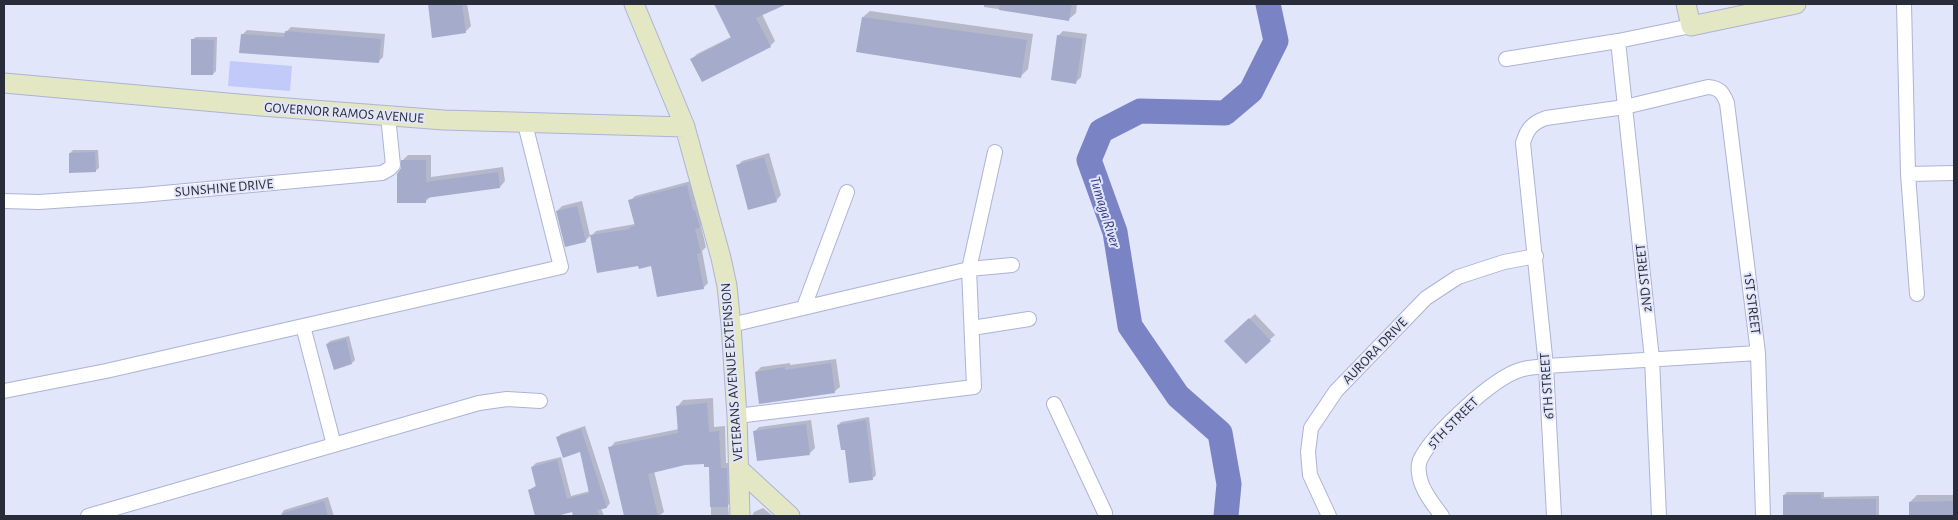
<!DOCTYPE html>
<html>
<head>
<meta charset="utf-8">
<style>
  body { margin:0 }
  #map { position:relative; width:1958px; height:520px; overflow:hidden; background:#e2e6fb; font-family:"Alegreya Sans",sans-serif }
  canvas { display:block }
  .frame { position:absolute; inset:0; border:5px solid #292c39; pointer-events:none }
</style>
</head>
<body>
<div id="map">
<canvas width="1958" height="520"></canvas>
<div class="frame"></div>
</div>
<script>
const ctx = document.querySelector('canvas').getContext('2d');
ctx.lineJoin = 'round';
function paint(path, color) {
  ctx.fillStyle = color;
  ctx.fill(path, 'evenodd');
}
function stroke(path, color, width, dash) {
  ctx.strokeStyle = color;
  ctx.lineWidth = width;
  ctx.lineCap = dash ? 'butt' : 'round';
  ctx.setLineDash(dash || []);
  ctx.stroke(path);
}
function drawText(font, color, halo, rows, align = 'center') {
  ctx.font = font + ' "Alegreya Sans",sans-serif';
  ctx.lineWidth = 4;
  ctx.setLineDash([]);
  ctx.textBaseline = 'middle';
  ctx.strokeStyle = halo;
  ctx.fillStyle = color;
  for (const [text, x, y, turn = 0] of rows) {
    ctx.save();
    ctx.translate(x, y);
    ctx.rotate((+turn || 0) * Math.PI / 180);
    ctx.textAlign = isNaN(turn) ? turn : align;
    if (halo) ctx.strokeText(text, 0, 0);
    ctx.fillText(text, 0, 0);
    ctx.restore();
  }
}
paint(new Path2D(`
  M230,61l62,5 -2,25 -62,-5z`), '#c1caf8');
paint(new Path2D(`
  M429,4h38l4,22 -6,6 -31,4z
  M716,4h66l-20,10 13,27 -5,5 -78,13 5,-5 34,-17z
  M984,4h93l-1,9 -7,6 -85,-12z
  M870,11l163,23 -5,35 -7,7 -158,-59z
  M291,27l94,7 -2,23 -5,5 -136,-27 5,-5 38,3z
  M1063,31l24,3 -6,43 -5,5 -18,-46z
  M196,37h21l-1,34 -3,3 -21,-34z
  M73,150h25l1,18 -4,3 -25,-18z
  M769,153l12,42 -5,6 -39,-35 5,-5z
  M408,155h23v22l72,-10 2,14 -5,6 -69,9 -5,5 -23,-33v-8z
  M691,181l14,40 -4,5 5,21 -4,4 6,32 -5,5 -51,-24h-13l-48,-28 5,-5 39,-7 -5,-23 5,-5z
  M582,201l8,35 -5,5 -28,-30 5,-5z
  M1255,314l20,21 -29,27 -20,-21z
  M349,336l6,24 -3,3 -25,-19 3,-3z
  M836,359l4,28 -6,5 -78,-20 5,-5 29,-4v2z
  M713,398l1,29 11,-1 1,37h7l1,37 -6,5 1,11h-18v-50l-5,-3 -21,1 -31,7 10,41 -5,4h-34l-15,-68 5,-6 64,-13 -1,-23 5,-6z
  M869,417l7,58 -3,3 -35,-53 3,-3z
  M811,420l4,28 -5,5 -56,-21 5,-5z
  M585,426l25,77 -3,4 -6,1 3,8h-30l-1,-5 -21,5h-16l-7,-26 8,-5 -5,-18 4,-4 25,-6 10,39 19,-5 -9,-40 -24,-13 4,-4z
  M1787,492h37v5l55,-1v20h-95v-21z
  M1917,495h37v21h-44v-14z
  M328,497l6,19h-54l4,-6z
  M763,508l10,8h-21l2,-4z`), '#0003');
stroke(new Path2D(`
  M1226,516l3,-32 -9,-51 -42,-37 -48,-70 -15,-94 -26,-72 12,-29 39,-20 85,2 26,-22 25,-50 -8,-37`), '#7a84c5', 25);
paint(new Path2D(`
  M428,4h34l4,29 -34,5z
  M714,4h73l-31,14 15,29 -69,35 -12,-23 41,-21z
  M1000,4h72l-3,17 -70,-11z
  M862,17l165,23 -6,38 -165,-26z
  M285,31l96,8 -2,24 -140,-10 2,-19 43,3z
  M1057,35l26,4 -7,45 -25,-4z
  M191,39l23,1 -1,35h-22z
  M95,152l1,20 -27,1v-20z
  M764,157l13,45 -29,8 -12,-45z
  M401,160h25v22l72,-10 2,16 -74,10v5h-29v-29l4,-6z
  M687,185l6,25h2l5,18 -5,1 6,24 -4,1 7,35 -47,8 -6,-31 -12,3 -1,-3 -41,7 -7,-38 40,-6v-2l5,-1 -7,-26z
  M577,206l9,36 -21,5 -9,-36z
  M1249,318l22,23 -25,23 -22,-23z
  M346,339l6,25 -18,6 -8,-26z
  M831,363l4,30 -76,11 -4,-32 30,-5v3z
  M707,403l2,29 10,-1 2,37h6l1,39h-18l-1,-40h-5v-3l-19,1 -37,9 10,42h-34l-16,-69 70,-14 -2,-27z
  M866,420l7,60 -24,3 -4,-33h-4l-4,-25z
  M806,424l4,31 -53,6 -4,-30z
  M581,429l26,79 -10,2 2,6h-26l-1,-4 -15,4h-22l-7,-26 8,-3 -5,-20 26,-7 10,39 22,-6 -9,-41 -17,6 -7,-21z
  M1821,494v5h55v17h-93v-21z
  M324,501l4,15h-45v-3z
  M1954,501v15h-45v-14z`), '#a4abcb');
const street = new Path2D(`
  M1904,4l4,170 9,120
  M1618,41l34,318 7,157
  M1506,59l112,-18 73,-15
  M1908,174l46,-1
  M4,201l35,1 103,-7 240,-22 7,-4 4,-4 -5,-49
  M804,307l43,-115
  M731,325l238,-56 43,-4
  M303,326l31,119
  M972,328l57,-9
  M4,391l102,-20 455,-104 -36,-143
  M1054,404l51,109
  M737,416l237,-29 -5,-118 26,-117
  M88,516l391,-113 28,-4 33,2
  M1329,516l-19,-41 -2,-23 3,-24 25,-37 90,-93 32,-21 46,-15 32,-6
  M1442,516c-9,-12 -22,-28 -23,-43 -1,-5 0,-12 2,-15 13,-25 72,-80 99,-88 8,-3 18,-3 26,-4l212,-13
  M1554,516l-8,-150 -23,-223c4,-14 9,-20 23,-25l79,-11 83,-20c12,1 15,6 19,16l31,250 5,163`);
const secondary = new Path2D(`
  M634,4l51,123 36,131 6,28 4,39 6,91 3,100
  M1686,4l5,22 105,-22
  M4,83l257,23 183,14 241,7
  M740,470l50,46`);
stroke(street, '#adb3d4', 16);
stroke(secondary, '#adb3d4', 21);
stroke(street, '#fff', 14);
stroke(secondary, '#e4e7c4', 19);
drawText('14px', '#292c39', '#e2e6fb', [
  ["GOVERNOR RAMOS AVENUE",344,113,4],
  ["SUNSHINE DRIVE",224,188,-5],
  ["2ND STREET",1644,278,-96],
  ["1ST STREET",1752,304,83],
  ["AURORA DRIVE",1375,351,-46],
  ["VETERANS AVENUE EXTENSION",732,372,-94],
  ["6TH STREET",1547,386,-94],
  ["5TH STREET",1453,423,-45]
]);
drawText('italic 15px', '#353987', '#e2e6fb', [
  ["Tumaga River",1105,212,73]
]);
</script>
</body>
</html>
